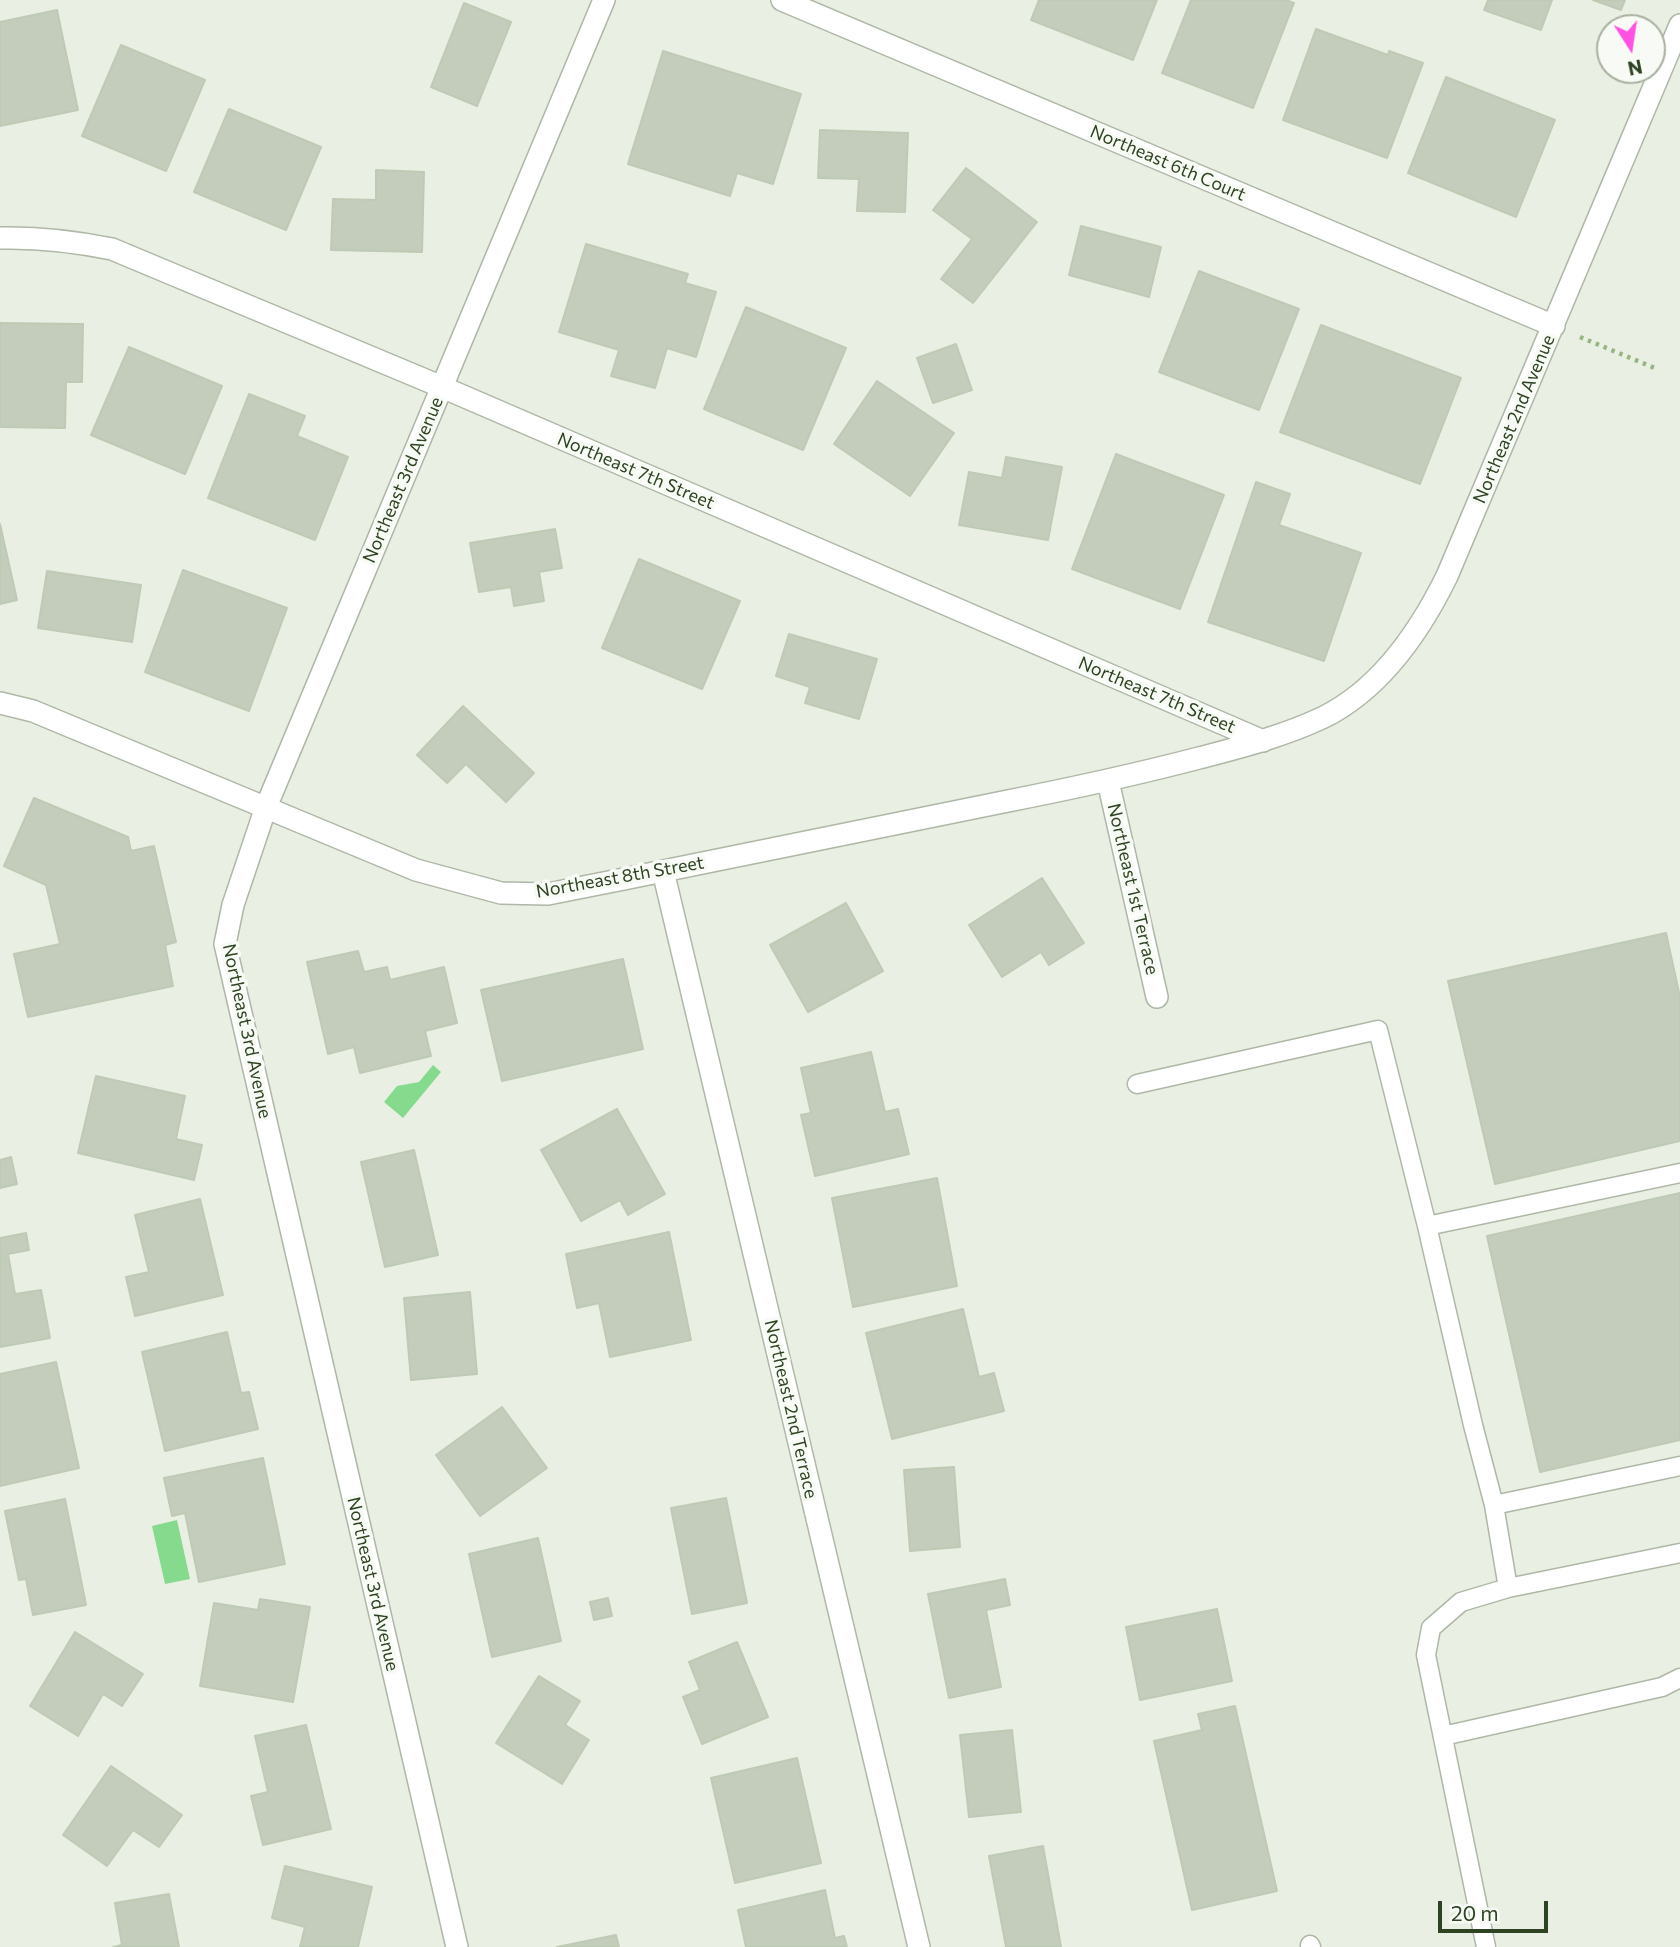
<!DOCTYPE html>
<html>
<head>
<meta charset="utf-8">
<style>
  body { margin:0 }
  #map { position:relative; width:1680px; height:1947px; overflow:hidden; background:#eaefe4; font-family:Commissioner,sans-serif }
  canvas { display:block }
  .north { position:absolute; left:1596px; top:14px; width:70px; height:70px; box-sizing:border-box; background:#f8fbf5; border:2px solid #a7b1a0; border-radius:50%; rotate:168deg; font-size:19px; font-weight:700; line-height:28px; text-align:center; color:#2d4321 }
  .north::after { content:''; display:block; margin:auto; width:24px; height:32px; background:#ff52e2; clip-path:polygon(50% 0,100% 100%,50% 72%,0 100%) }
  .scale { position:absolute; left:1438px; top:1901px; width:110px; height:32px; box-sizing:border-box; border:4px solid #2d4321; border-top:0; padding-left:9px; font-size:21px; line-height:24px; white-space:nowrap; color:#2d4321; -webkit-text-stroke:5px #f8fbf5; paint-order:stroke }
</style>
</head>
<body>
<div id="map">
<canvas width="1680" height="1947"></canvas>
<div class="north">N</div>
<div class="scale">20 m</div>
</div>
<script>
const ctx = document.querySelector('canvas').getContext('2d');
ctx.lineJoin = 'round';
function paint(path, color) {
  ctx.fillStyle = color;
  ctx.fill(path, 'evenodd');
}
function stroke(path, color, width, dash) {
  ctx.strokeStyle = color;
  ctx.lineWidth = width;
  ctx.lineCap = dash ? 'butt' : 'round';
  ctx.setLineDash(dash || []);
  ctx.stroke(path);
}
function drawText(font, color, halo, rows, align = 'center') {
  ctx.font = font + ' Commissioner,sans-serif';
  ctx.lineWidth = 7;
  ctx.setLineDash([]);
  ctx.textBaseline = 'middle';
  ctx.strokeStyle = halo;
  ctx.fillStyle = color;
  for (const [text, x, y, turn = 0] of rows) {
    ctx.save();
    ctx.translate(x, y);
    ctx.rotate((+turn || 0) * Math.PI / 180);
    ctx.textAlign = isNaN(turn) ? turn : align;
    if (halo) ctx.strokeText(text, 0, 0);
    ctx.fillText(text, 0, 0);
    ctx.restore();
  }
}
paint(new Path2D(`
  M433,1065l8,7 -38,46 -19,-16 13,-16 22,-4z
  M177,1520l13,59 -25,5 -13,-58z`), '#86da8d');
const building = new Path2D(`
  M1039,0h118l-24,60 -102,-40z
  M1191,0h95l8,3 -41,105 -91,-35z
  M1488,0h64l-11,30 -57,-20z
  M1593,0h32l-4,10z
  M464,3l47,19 -34,84 -46,-19z
  M57,10l21,100 -78,16v-104z
  M1316,29l72,26 1,-4 34,12 -36,95 -104,-38z
  M121,45l84,35 -39,91 -84,-35z
  M663,51l138,43 -28,90 -36,-11 -7,23 -102,-32z
  M1446,77l109,43 -39,97 -108,-44z
  M229,109l92,38 -35,83 -92,-38z
  M820,130l88,3 -3,79 -48,-1 2,-32 -41,-1z
  M966,168l71,54 -64,81 -32,-24 31,-40 -39,-29z
  M376,170l48,2 -2,80 -91,-2 2,-51 43,1z
  M1081,226l80,21 -12,50 -80,-22z
  M586,244l102,30 -3,9 31,9 -20,65 -29,-9 -12,40 -44,-12 8,-26 -60,-18z
  M1199,271l100,38 -40,101 -100,-38z
  M746,307l100,41 -43,102 -99,-41z
  M0,323l83,1 -1,58h-16l-1,46 -65,-1z
  M1321,325l140,53 -41,106 -140,-52z
  M956,344l16,46 -39,13 -16,-45z
  M129,347l93,39 -37,88 -94,-39z
  M877,381l77,52 -44,63 -76,-52z
  M249,394l56,22 -8,20 51,21 -33,83 -107,-42z
  M1116,454l108,41 -44,114 -108,-40z
  M1006,457l56,10 -14,73 -89,-15 10,-53 33,6z
  M1256,482l34,12 -11,31 82,28 -37,108 -116,-39z
  M0,524l17,76 -17,4z
  M555,529l7,39 -23,4 5,29 -30,5 -3,-19 -32,5 -9,-49z
  M639,559l101,42 -38,88 -100,-41z
  M183,570l104,38 -38,103 -104,-39z
  M47,571l94,14 -9,57 -94,-14z
  M789,634l88,25 -18,60 -54,-16 5,-16 -34,-11z
  M463,706l71,67 -28,29 -40,-38 -19,19 -30,-28z
  M34,798l94,39 3,14 23,-5 22,96 -11,3 8,41 -145,31 -14,-63 46,-10 -14,-59 -42,-19z
  M1042,878l42,65 -35,22 -8,-13 -39,25 -33,-52z
  M846,903l37,68 -75,41 -38,-67z
  M1666,933l14,64v144l-185,43 -47,-203z
  M358,951l6,21 23,-5 3,13 54,-13 13,56 -32,8 6,25 -71,17 -6,-26 -26,7 -21,-92z
  M623,959l20,90 -141,32 -21,-91z
  M871,1052l14,60 13,-3 11,45 -94,22 -14,-61 10,-2 -10,-45z
  M96,1076l89,20 -9,43 26,6 -8,35 -116,-27z
  M617,1109l48,85 -37,21 -8,-15 -39,21 -40,-71z
  M414,1150l24,105 -53,12 -24,-105z
  M11,1157l6,27 -17,4v-28z
  M937,1178l20,108 -104,21 -21,-109z
  M1680,1193v247l-140,32 -53,-236z
  M200,1199l23,96 -88,21 -9,-39 23,-5 -14,-57z
  M669,1232l22,108 -81,17 -11,-54 -22,5 -11,-54z
  M26,1233l3,17 -21,4 7,40 26,-4 9,48 -50,9v-109z
  M470,1292l7,82 -66,6 -7,-82z
  M963,1309l16,68 15,-4 10,38 -112,28 -26,-106z
  M227,1332l14,61 8,-1 9,37 -93,22 -23,-99z
  M56,1362l23,106 -79,18v-112z
  M502,1407l45,61 -67,48 -44,-61z
  M263,1458l22,106 -86,18 -14,-69 -13,3 -8,-38z
  M954,1467l6,80 -50,4 -6,-81z
  M726,1498l21,105 -55,11 -21,-106z
  M65,1499l21,106 -53,10 -7,-36 -7,1 -14,-69z
  M538,1538l23,103 -69,16 -23,-103z
  M1005,1579l5,26 -24,5 15,77 -52,11 -21,-104z
  M608,1598l4,18 -18,4 -4,-18z
  M260,1599l50,8 -17,95 -93,-16 14,-83 44,7z
  M1217,1609l15,72 -92,19 -14,-73z
  M75,1632l68,42 -21,32 -19,-12 -25,42 -48,-30z
  M737,1642l31,75 -66,27 -19,-47 17,-7 -11,-28z
  M539,1676l41,25 -15,24 24,15 -27,44 -66,-41z
  M1235,1706l42,185 -85,19 -38,-169 48,-11 -4,-16z
  M306,1725l25,104 -68,16 -12,-49 17,-4 -13,-56z
  M1012,1730l9,82 -52,5 -9,-82z
  M797,1758l24,105 -86,20 -24,-105z
  M111,1766l71,49 -23,32 -26,-17 -26,36 -44,-31z
  M1043,1846l18,101h-55l-17,-91z
  M285,1866l87,21 -14,60h-58l5,-20 -33,-9z
  M825,1890l10,48 9,-2 3,11h-101l-8,-37z
  M169,1894l10,53h-66l9,-2 -7,-42z
  M616,1935l3,12h-62z`);
paint(building, '#c4cdbc');
stroke(building, '#bfcab5', 2);
const lane = new Path2D(`
  M1137,1084l241,-54 49,196
  M1494,1505l186,-39
  M1508,1588l172,-35
  M1443,1736l219,-49 18,-9
  M1310,1945l1,2
  M1486,1947l-60,-292 5,-27 30,-26 47,-14 -14,-83 -21,-80 -46,-199 253,-53`);
const street = new Path2D(`
  M782,0l772,326
  M0,238c40,-1 73,3 112,11l330,138 821,354
  M0,703l33,8 383,159 85,23 47,1c152,-30 304,-61 455,-92 66,-13 131,-27 196,-44 42,-11 85,-22 125,-41 56,-28 96,-86 123,-141l233,-551
  M1108,781l49,216
  M663,871l256,1076
  M457,1947l-232,-1003 8,-39 33,-98 338,-807`);
stroke(lane, '#aeb8a6', 21);
stroke(street, '#aeb8a6', 24);
stroke(new Path2D(`
  M1580,337l77,32`), '#96b681', 4.5, [3.5, 5]);
stroke(lane, '#fff', 18);
stroke(street, '#fff', 21);
drawText('18px', '#2d4321', '#f8fbf5', [
  ["Northeast 6th Court",1168,163,23],
  ["Northeast 2nd Avenue",1514,419,-67],
  ["Northeast 7th Street",636,471,23],
  ["Northeast 3rd Avenue",403,480,-67],
  ["Northeast 7th Street",1157,695,23],
  ["Northeast 8th Street",620,877,-10],
  ["Northeast 1st Terrace",1133,889,77],
  ["Northeast 3rd Avenue",247,1031,78],
  ["Northeast 2nd Terrace",791,1409,77],
  ["Northeast 3rd Avenue",373,1584,77]
]);
</script>
</body>
</html>
